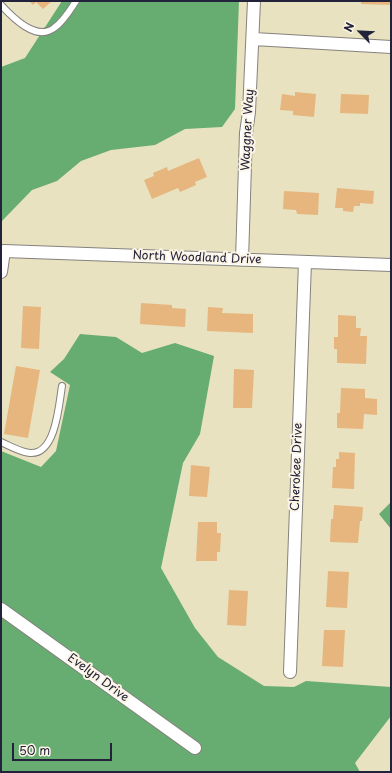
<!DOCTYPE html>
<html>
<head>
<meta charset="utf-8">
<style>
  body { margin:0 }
  #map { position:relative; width:392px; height:773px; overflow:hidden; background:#e8e2c0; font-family:"Playpen Sans",sans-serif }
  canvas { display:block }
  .frame { position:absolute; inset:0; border:2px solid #22223b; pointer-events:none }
  .north { position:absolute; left:340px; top:12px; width:40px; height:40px; -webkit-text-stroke:3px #fcf5e5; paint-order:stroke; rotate:294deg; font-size:11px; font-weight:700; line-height:16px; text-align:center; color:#22223b }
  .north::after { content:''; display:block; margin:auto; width:14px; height:18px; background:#22223b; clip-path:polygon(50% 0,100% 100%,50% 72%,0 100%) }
  .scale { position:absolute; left:12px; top:743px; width:100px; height:18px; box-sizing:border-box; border:2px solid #22223b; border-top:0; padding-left:5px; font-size:12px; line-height:14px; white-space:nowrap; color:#22223b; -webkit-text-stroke:3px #fcf5e5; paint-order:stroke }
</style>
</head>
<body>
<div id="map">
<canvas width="392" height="773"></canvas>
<div class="frame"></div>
<div class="north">N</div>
<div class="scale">50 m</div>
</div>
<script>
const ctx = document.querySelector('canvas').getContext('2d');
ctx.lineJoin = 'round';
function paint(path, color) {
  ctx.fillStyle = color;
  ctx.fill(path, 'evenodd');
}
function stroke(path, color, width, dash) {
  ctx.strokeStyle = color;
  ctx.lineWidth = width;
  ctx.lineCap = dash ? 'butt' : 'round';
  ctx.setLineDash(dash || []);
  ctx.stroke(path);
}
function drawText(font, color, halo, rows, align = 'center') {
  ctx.font = font + ' "Playpen Sans",sans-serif';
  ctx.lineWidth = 4;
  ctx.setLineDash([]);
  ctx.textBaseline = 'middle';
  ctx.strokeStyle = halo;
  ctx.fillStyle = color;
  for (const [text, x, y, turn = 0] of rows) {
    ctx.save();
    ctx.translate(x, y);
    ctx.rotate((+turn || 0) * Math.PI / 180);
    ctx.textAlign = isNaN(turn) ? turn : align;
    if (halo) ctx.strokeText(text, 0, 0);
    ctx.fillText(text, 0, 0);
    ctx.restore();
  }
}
paint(new Path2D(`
  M62,1h177l-4,108 -13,18 -37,2 -30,16 -44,5 -30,11 -24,20 -25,9 -31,32v-155l24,-9z
  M80,334l36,3 26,16 33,-10 39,13 -14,78 -17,29 -22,105 34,60 23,29 46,29 30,1 12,-6 85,6v29l-36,47 5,9h-359v-321l40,16 15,-16 14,-66 -20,-13 14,-13z
  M391,502v27l-12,-15z`), '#67ac71');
paint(new Path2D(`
  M29,1h23l-9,8 -7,-7 -3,3z
  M361,1h30v4l-30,-1z
  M295,92l21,2 -2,23 -21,-2v-4l-13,-1 2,-16 13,2z
  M341,94l28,1 -1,19 -28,-1z
  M199,158l8,19 -12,5 1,3 -16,7 -2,-4 -26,11 -8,-19 10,-4 -1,-3 14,-6 1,4z
  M337,188l37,3 -1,13 -13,-1v3h-6l-1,6 -10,-1v-3h-8z
  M284,191l35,2 -1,22 -21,-1 -1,-4 -13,-1z
  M141,303l31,2v3l14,1 -1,18 -45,-3z
  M23,306l18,1 -2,42 -18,-1z
  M208,307l15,1 -1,5 31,1v19l-46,-2z
  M338,315l18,1v12h5l-1,8h7l-1,28 -29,-1v-14h-3v-12h4z
  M16,366l24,4 -12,68 -24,-4z
  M234,369l20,1 -2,38h-19z
  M341,388l24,1v9l12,1v16l-13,-1 -1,15 -26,-1v-15h3z
  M339,452l16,1 -1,36 -22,-1 1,-21h3v-8h3z
  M191,465l19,2 -3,30 -18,-1z
  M334,505l29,2 -1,14h-2l-2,22 -28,-1 1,-23h2z
  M198,522h19v11h4l-1,19h-3v9h-21z
  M328,571l21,1 -2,36 -21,-1z
  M229,590l19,1 -2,35 -19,-1z
  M324,630h21l-2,37 -21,-1z`), '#e6b67e');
const service = new Path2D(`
  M1,5c11,12 35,37 53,23 10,-7 16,-18 22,-27
  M1,442c9,4 19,10 29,11 26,2 29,-49 32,-67`);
const minor = new Path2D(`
  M254,39l137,8
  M242,260l4,-127 3,-21 5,-111
  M1,272l3,-21 387,14
  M1,609l194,139
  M290,672l15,-410`);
stroke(service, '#85827e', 8);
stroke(minor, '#85827e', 14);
stroke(service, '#fff', 6);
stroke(minor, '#fff', 12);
drawText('12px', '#22223b', '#fcf5e5', [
  ["Waggner Way",248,130,-87],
  ["North Woodland Drive",197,258,2],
  ["Cherokee Drive",297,467,-88],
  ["Evelyn Drive",98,678,36]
]);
</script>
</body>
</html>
